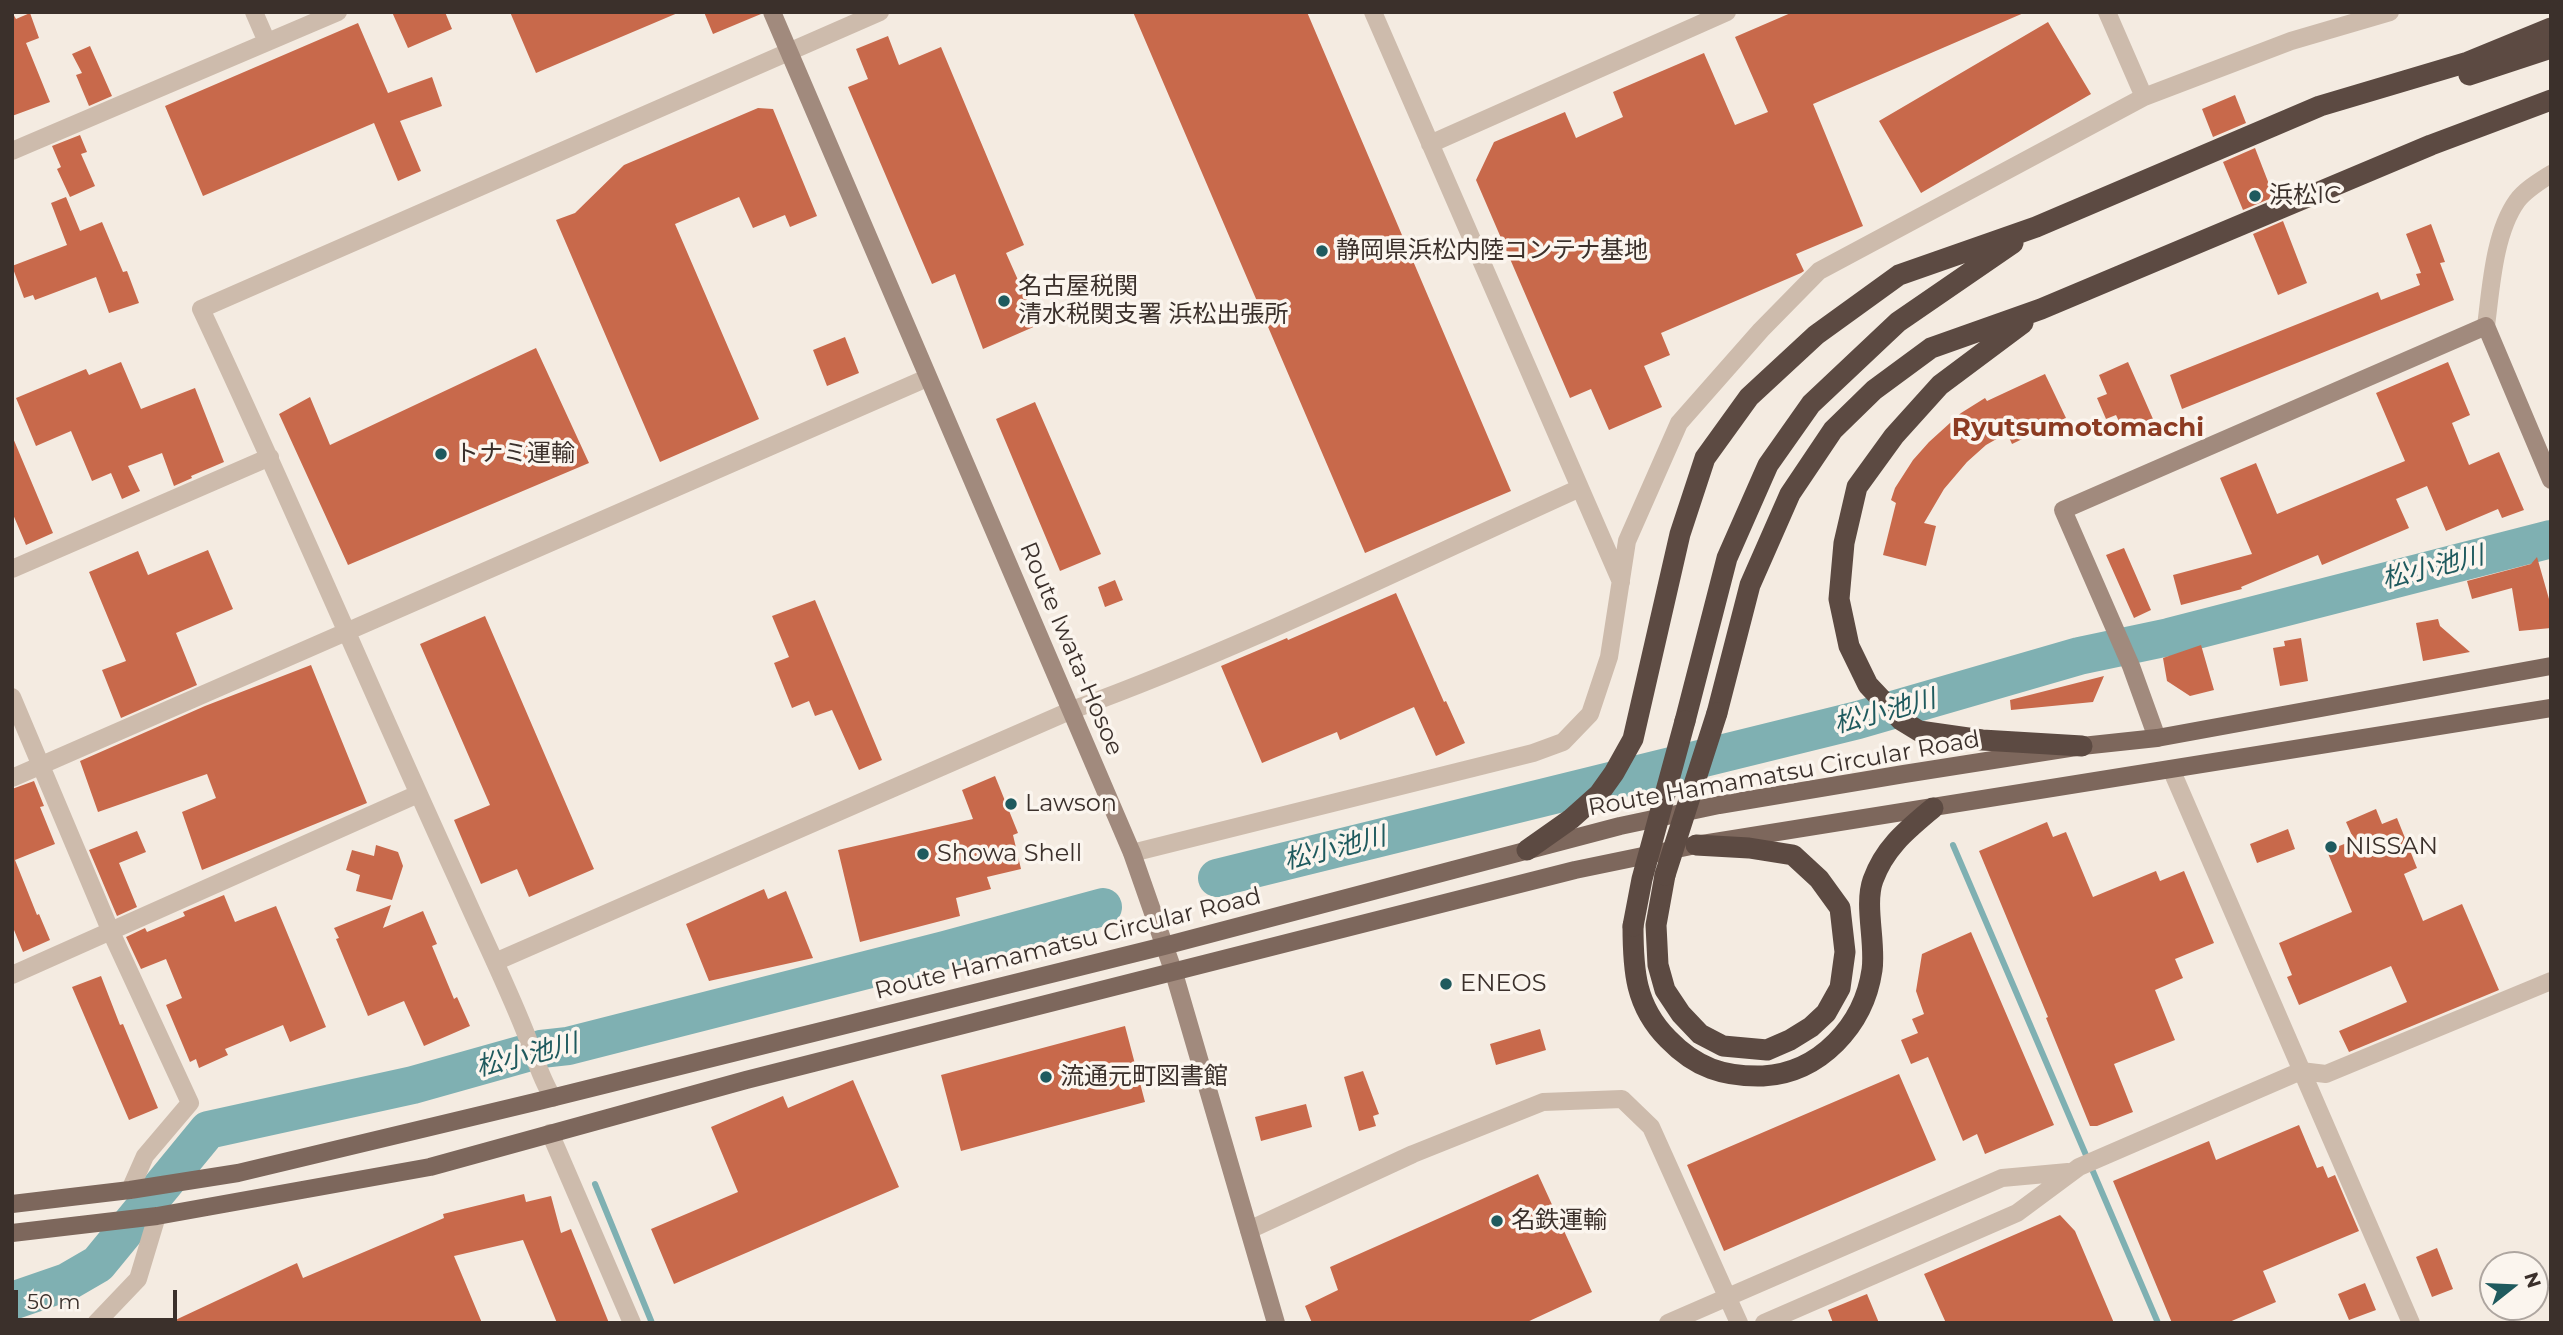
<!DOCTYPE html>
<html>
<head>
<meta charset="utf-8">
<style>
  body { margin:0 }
  #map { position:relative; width:2563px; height:1335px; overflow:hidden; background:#f4ebe1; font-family:Montserrat,sans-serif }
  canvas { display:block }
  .frame { position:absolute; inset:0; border:14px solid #3b302b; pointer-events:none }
  .north { position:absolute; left:2479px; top:1251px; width:70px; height:70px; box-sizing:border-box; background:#fbf5ee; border:2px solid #aea6a0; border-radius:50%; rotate:72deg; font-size:19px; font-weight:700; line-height:28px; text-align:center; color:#3b302b }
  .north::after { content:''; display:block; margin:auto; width:24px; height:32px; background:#1f5a5e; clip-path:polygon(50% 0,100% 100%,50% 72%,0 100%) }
  .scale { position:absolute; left:14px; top:1290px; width:163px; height:32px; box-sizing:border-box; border:4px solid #3b302b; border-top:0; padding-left:9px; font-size:21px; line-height:24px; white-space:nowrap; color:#3b302b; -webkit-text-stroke:5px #fbf5ee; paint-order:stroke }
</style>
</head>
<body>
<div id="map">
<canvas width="2563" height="1335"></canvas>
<div class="frame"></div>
<div class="north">N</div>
<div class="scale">50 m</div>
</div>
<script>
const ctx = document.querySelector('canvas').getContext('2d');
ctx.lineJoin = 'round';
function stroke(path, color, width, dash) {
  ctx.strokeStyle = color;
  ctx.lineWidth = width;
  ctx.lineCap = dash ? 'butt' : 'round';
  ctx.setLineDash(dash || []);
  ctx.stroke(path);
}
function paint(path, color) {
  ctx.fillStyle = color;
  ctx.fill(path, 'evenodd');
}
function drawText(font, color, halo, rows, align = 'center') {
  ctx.font = font + ' Montserrat,"Noto Sans JP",sans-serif';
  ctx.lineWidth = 7;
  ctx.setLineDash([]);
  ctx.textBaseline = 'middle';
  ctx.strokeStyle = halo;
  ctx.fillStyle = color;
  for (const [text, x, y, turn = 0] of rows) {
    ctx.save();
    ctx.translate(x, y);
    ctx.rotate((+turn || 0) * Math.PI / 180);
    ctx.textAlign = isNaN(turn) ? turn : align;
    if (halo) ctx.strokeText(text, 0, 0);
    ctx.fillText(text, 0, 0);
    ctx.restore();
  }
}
stroke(new Path2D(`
  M1953,845l205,478
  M595,1184l57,139`), '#7fb0b2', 6);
stroke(new Path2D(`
  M1217,878l641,-158 221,-64 90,-19 382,-98
  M12,1301l55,-19 31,-18 110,-134 205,-45 128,-36 27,-3 377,-96 158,-43`), '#7fb0b2', 38);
paint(new Path2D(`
  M12,12l4,7 14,-6 9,25 -13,5 24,59 -38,14z
  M392,12h53l7,17 -44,19z
  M510,12h170l-144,61z
  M704,12h57v2l-48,20z
  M1133,12h174l204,479 -146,62z
  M1793,12h233l-213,92 50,122 -67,28 8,17 -3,2 -140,60 9,22 -26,11 18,41 -53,23 -18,-41 -21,9 -94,-218 18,-38 71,-30 11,26 47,-21 -10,-25 91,-39 31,72 33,-13 -33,-75z
  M2048,22l43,72 -170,99 -42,-72z
  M358,23l30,70 44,-16 10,29 -42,15 21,50 -23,10 -24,-58 -171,73 -38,-90z
  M888,36l11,29 42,-18 83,198 -18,8 32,72 -55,24 -28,-75 -23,10 -84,-197 20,-8 -12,-30z
  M90,46l22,50 -23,10 -13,-31 6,-2 -10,-19z
  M2235,95l11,28 -33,14 -11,-28z
  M758,108l15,1 44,107 -27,11 -5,-12 -32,13 -14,-31 -64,27 84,195 -99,43 -104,-242 19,-7 49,-48z
  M80,135l7,17 -6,2 14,32 -25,11 -13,-28 4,-2 -9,-21z
  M2255,148l19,49 -31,13 -20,-48z
  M66,197l14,34 22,-9 21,50 4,-1 12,32 -30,10 -13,-36 -61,23 -2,-5 -9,3 -12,-32 55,-21 -16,-42z
  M2283,221l24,62 -29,12 -25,-61z
  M2431,224l14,38 -5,1 14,37 -272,109 -12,-34 208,-83 3,8 39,-15 -4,-11 5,-1 -15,-39z
  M845,337l14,36 -32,13 -14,-36z
  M536,348l53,115 -241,102 -69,-151 31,-17 20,48z
  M121,362l20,47 54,-21 29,74 -33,14 1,2 -18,8 -12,-33 -34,13 12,25 -18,8 -11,-26 -19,8 -21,-50 -35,15 -20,-48 70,-29 3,6z
  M2128,362l25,57 -29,13 -8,-17 -10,4 -9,-21 10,-4 -8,-19z
  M2448,362l22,53 -18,8 17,42 30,-13 25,58 -22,8 -4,-9 -52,22 -19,-45 -31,13 13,29 -87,37 -4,-10 -77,32 1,2 -61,16 -8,-30 79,-21 -32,-76 36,-15 21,51 128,-53 -29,-68z
  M2045,374l21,44 -54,26 -5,-11 -21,12 -19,17 -23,27 -20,34 12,3 -10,40 -43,-11 13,-52 -5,-3 4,-12 18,-28 16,-18 32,-29 24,-15 2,3z
  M1035,402l66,152 -41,17 -64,-152z
  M13,438l40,95 -27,12 -14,-33z
  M2124,548l27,62 -17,8 -28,-63z
  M208,550l25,59 -57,24 21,52 -76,33 -19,-48 24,-9 -37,-89 49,-21 10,24z
  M2537,557l14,49v22l-32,3 -7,-43 -40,11 -5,-18 64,-17z
  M1115,580l8,20 -18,7 -7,-20z
  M1396,593l48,109 2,-1 19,42 -29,13 -22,-49 -74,33 -3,-8 -75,31 -41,-97 66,-28 1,2z
  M815,600l67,160 -23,10 -27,-60 -17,6 -6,-15 -17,7 -18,-45 15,-6 -17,-41z
  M485,616l109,253 -65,28 -12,-28 -36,15 -27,-64 36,-15 -70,-161z
  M2438,619l2,7 30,26 -47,9 -7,-38z
  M2301,638l7,43 -28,5 -7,-38 12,-2 -1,-5z
  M2201,645l13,45 -24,6 -23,-15 -4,-23z
  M311,665l56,138 -165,67 -20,-58 34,-14 -9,-24 -109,38 -18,-51 125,-55z
  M2104,676l-11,26 -82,8 -1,-10z
  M995,776l23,57 -5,2 8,34 -34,8 4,12 -35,9 4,18 -100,26 -22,-92 135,-31 -11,-29z
  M34,781l10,25 -4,1 15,37 -40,16 22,55 2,-1 11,26 -27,12 -11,-27v-136z
  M2376,809l6,15 15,-6 20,50 -13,6 19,47 39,-17 37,86 -150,62 -10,-21 68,-29 -16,-36 -92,39 -12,-28 5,-2 -13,-32 73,-31 -25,-61 27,-11 -8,-18z
  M2047,822l6,15 13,-5 27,65 63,-26 4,10 24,-10 30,72 -39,16 8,19 -28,12 20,50 -61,24 19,48 -36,14h-7l-44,-108 2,-1 -69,-166z
  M2288,829l7,20 -38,14 -7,-19z
  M137,831l9,21 -27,11 18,44 -20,9 -28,-66z
  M376,845l22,7 5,14 -11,34 -36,-9 4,-16 -14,-5 6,-20 22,6z
  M764,889l4,10 18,-8 27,67 -104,23 -23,-57z
  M224,895l11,27 41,-16 50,121 -36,15 -7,-17 -58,24 3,6 -29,13 -3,-9 -6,3 -24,-57 16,-7 -16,-39 -25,10 -15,-32 19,-9 2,4 38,-16 -2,-4z
  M391,905l-8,23 40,-17 14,33 -5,2 22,53 3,-2 13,29 -46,20 -20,-45 -36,15 -32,-77 3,-1 -5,-10z
  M1971,932l83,193 -69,29 -8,-20 -14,7 -35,-84 -17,7 -10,-24 17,-7 -6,-14 12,-5 -8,-23 6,-37z
  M101,976l19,49 3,-1 35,84 -29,12 -57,-133z
  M1125,1026l20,76 -184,49 -20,-76z
  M1540,1029l6,21 -50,15 -6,-21z
  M1363,1071l16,43 -6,2 3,10 -17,5 -15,-54z
  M1899,1074l37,86 -212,91 -37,-86z
  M853,1080l46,107 -225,97 -23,-55 87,-37 -27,-65 72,-31 5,12z
  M1306,1104l6,23 -51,14 -6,-24z
  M2299,1125l18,43 6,-2 5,12 7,-3 24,56 -96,40 13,31 -49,21h-55l-59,-142 96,-40 7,19z
  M1538,1174l54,118 -67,31h-213l-7,-17 33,-16 -8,-23z
  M524,1194l2,8 25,-6 10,37 10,-4 38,94h-52l-34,-83 -69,16 28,67h-313l128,-60 6,15 141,-60 -1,-4z
  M2060,1215l15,16 39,92h-168l-22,-49z
  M2437,1248l16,41 -21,8 -16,-40z
  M2365,1283l11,27 -27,10 -11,-26z
  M1867,1294l12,29h-46l-5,-13z`), '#c8694b');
stroke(new Path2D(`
  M254,12l13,30
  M1373,12l248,570
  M2107,12l37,85
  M1430,144l297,-132
  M12,151l326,-139
  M2486,326c5,-38 8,-93 31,-125 8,-11 23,-20 34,-27
  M12,569l258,-112
  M12,697l99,235 79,171 -45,53 -15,34
  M2171,769l240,554
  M12,778l915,-400
  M1132,853l401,-100 30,-11 27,-28 19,-57 18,-116 52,-118 82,-93 58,-59 325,-174 147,-56 99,-29
  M495,962l577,-252c173,-63 340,-146 508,-222
  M12,975l406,-181
  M553,1098c-14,-22 -19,-45 -29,-69 -18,-45 -40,-90 -60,-135 -89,-194 -172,-391 -263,-585l679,-297
  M550,1133l82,190
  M1249,1230l164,-76 130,-52 79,-3 29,28 88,196
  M96,1323l42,-44 19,-63
  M1668,1323l334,-145 66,-6
  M1764,1323l253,-110 62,-46 222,-96 25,3 225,-93`), '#cdbbac', 18);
stroke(new Path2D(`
  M772,12l360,841 42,120 102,350
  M2157,738l-26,-72 -68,-156 423,-184 65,154`), '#a18a7d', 18);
stroke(new Path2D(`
  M12,1204l118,-14 108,-17 301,-72 625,-155 456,-120 99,-21 185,-31 178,-28 75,-8 394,-72
  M12,1233l145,-17 273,-49 316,-87 829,-210 121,-25 855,-137`), '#7d675c', 18);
stroke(new Path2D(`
  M2469,75l82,-27
  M2023,323l-83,62 -46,51 -37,51 -13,56 -5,56 10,47 19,39 33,35 18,11 63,9 100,6
  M1717,713l33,-128 40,-91 43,-64 41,-40 57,-42 110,-39 390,-164 120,-45
  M1685,721l42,-163 41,-93 43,-61 87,-82 115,-79
  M1527,850l44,-31 28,-25 15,-21 19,-34 47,-205 25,-76 44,-61 67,-62 83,-60 137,-48 284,-121 148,-44 83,-34
  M1665,875l-9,50 2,40 7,25 16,24 19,20 23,12 44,4 23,-10 21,-13 15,-14 14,-25 5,-36 -5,-44 -21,-29 -26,-24 -44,-7 -53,-3
  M1633,926c0,44 2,80 35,113 28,29 56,38 95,37 57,-3 101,-51 109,-106 4,-27 -8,-65 1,-90 12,-33 34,-50 60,-72`), '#5c4a42', 21);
stroke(new Path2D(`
  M1665,875l52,-162
  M1633,926l9,-47 43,-158`), '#5c4a42', 21);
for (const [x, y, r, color] of [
  [2255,196,7,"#1f5a5e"],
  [1322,251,7,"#1f5a5e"],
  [1004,301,7,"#1f5a5e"],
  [441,454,7,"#1f5a5e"],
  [1011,804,7,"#1f5a5e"],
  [2331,847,7,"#1f5a5e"],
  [923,854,7,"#1f5a5e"],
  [1446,984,7,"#1f5a5e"],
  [1046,1077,7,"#1f5a5e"],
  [1497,1221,7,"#1f5a5e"]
]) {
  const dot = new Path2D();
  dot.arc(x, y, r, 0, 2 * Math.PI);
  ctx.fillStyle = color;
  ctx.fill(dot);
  stroke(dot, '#fbf5ee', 2.5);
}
drawText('24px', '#3b302b', '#fbf5ee', [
  ["浜松IC",2269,196],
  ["静岡県浜松内陸コンテナ基地",1336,251],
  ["名古屋税関",1018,287],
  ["清水税関支署 浜松出張所",1018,315],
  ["トナミ運輸",455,454],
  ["Lawson",1025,804],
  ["NISSAN",2345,847],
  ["Showa Shell",937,854],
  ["ENEOS",1460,984],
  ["流通元町図書館",1060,1077],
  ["名鉄運輸",1511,1221]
], 'left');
drawText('24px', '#3b302b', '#fbf5ee', [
  ["Route Iwata-Hosoe",1071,649,67],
  ["Route Hamamatsu Circular Road",1784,774,-10],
  ["Route Hamamatsu Circular Road",1068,944,-14]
]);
drawText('bold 26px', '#8c3b22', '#fbf5ee', [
  ["Ryutsumotomachi",2078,428]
]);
drawText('italic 26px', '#1f5a5e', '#fbf5ee', [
  ["松小池川",2433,568,-14],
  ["松小池川",1885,712,-15],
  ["松小池川",1335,849,-14],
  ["松小池川",527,1056,-14]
]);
</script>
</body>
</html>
